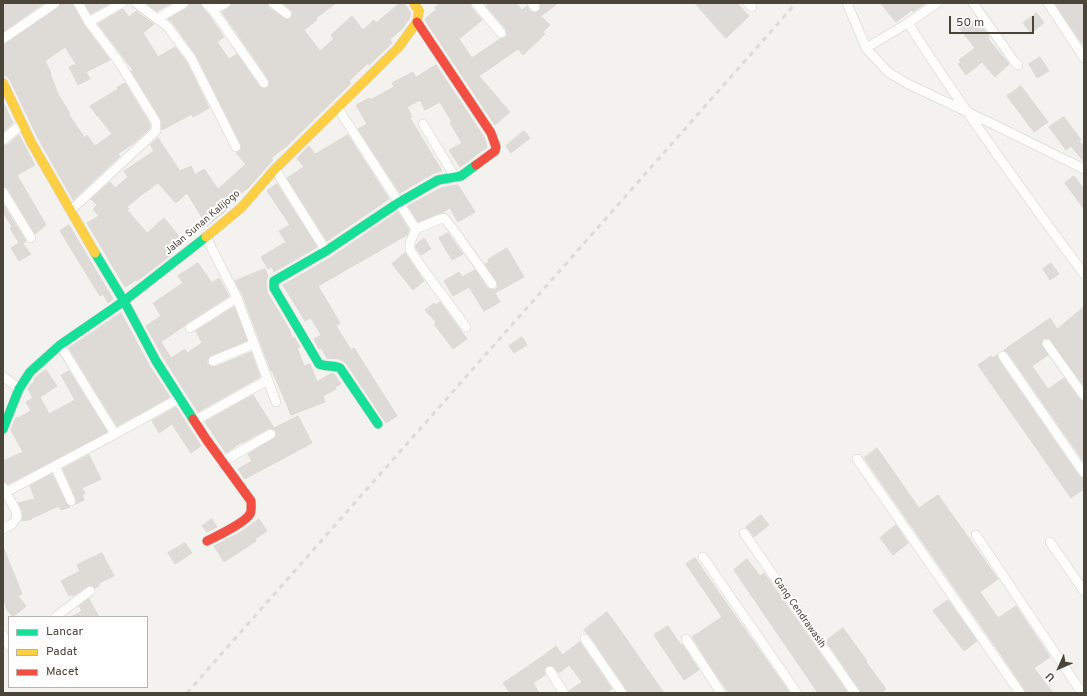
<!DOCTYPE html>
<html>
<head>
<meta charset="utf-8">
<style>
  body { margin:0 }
  #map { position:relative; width:1087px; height:696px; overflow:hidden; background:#f4f2ee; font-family:Overpass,sans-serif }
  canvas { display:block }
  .frame { position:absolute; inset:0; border:4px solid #4b4439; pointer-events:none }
  .legend { position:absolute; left:8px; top:616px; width:140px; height:72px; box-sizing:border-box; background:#fff; border:1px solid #b7b4b0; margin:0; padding:5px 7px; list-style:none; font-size:12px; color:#4b4439 }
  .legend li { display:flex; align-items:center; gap:8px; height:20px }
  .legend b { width:20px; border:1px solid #b7b4b0 }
  .north { position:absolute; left:1039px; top:648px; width:40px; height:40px; -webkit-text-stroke:3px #fff; paint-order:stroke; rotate:225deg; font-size:11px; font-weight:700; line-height:16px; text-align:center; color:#4b4439 }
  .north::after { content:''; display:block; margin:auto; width:14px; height:18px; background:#4b4439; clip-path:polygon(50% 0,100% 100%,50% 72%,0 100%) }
  .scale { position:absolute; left:949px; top:16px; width:85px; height:18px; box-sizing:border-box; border:2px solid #4b4439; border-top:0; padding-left:5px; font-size:12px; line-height:14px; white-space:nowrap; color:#4b4439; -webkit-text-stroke:3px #fff; paint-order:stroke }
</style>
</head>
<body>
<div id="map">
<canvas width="1087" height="696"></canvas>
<div class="frame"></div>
<ul class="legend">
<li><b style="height:5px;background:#16e098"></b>Lancar</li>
<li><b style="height:5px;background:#ffcf43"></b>Padat</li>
<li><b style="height:5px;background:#f24e42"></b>Macet</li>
</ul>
<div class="north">U</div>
<div class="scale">50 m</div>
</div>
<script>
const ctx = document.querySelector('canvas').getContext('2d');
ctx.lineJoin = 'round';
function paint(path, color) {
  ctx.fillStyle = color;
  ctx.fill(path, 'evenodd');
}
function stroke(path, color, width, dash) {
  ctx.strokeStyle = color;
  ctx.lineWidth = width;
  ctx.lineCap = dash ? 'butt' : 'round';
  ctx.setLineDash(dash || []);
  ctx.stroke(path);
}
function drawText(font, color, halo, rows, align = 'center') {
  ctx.font = font + ' Overpass,sans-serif';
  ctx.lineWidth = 4;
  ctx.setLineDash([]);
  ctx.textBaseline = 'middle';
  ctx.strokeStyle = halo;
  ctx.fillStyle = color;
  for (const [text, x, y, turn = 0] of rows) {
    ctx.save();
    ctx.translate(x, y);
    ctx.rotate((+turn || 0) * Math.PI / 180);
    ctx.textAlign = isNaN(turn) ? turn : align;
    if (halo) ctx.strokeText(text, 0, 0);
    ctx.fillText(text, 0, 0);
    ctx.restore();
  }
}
const building = new Path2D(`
  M3,3h41l-41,29z
  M61,3h11l12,22 26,35 -24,12 4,7 -12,6 -9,-18 7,-3 -11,-17 -20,14 6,12h-1l9,24h1l10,17 -1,1 16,23 2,-3 8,11 17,-12 -14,-18h-1l-7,-10 28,-17 -1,-2 8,-4 25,41v4l-15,14 -17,12 2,2 -47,44 -35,-62 -28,-58 -3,-4 -4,-1v-30l55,-37z
  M85,3h25l-19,11z
  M146,3h26l-15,8z
  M191,3h9l2,4 6,7 16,23 -7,5 12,17 8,-5 22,32 5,3 5,-3v-6l-47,-68 7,-4 3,-5h35l2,5 18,12 4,-2 2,-6 -10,-9h53l-20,15 1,2 -13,10 16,21 14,-12 -3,-4 21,-19 11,14 11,-10 2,3 24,-20h4l7,10 -2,6 -7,10 -12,10 2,4 -23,22 -1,-2 -19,18 2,2 -63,62 -17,13 2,2 -24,27 -22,18 2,3 -22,18 -20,-33 -11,10 -18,-20 -18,13 -13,11 2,2 -2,1 20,23 17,-15 15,18 -13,11 5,8 -34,26 -1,-1 -11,7 -38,-64 12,-7 -6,-7 4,-4 -6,-6 19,-17 5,6 13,-11 -4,-6 30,-20 -4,-6 8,-7 22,33 11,-5 4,9 9,-6 14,20 28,-25 -10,-11 5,-3v-6l-45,-89 -24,-33 -4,-3 19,-11z
  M441,3h29l1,4 11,13 -23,19 13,19 28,-19 5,-1 2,-3 -1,-6 -20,-23 4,-3h26l6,7 5,-4 3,5 5,2 6,-4 -1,-6h18l-17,13 9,9 -7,7 2,2 -22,21 -5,-6 -39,27 31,36 -15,13 -70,-105 1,-2 11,-9 -2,-1z
  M695,3h42l12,13 -23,22z
  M881,3h45l-13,9 -1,-2 -16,12z
  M1055,3h29v43l-10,-14z
  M123,9l6,8 7,-6 18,13 -11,9 15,24 17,-10 11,14 23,47 -16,9 -1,-3 -30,16 -1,-11 -30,-48 2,-1 -35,-46z
  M1037,13l7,10 -13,10 -8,-10z
  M971,20l3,4 2,-1 5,7 2,-2 6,8 -1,2 4,6 17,20 -14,13 -13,-15 -16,13 -8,-11 3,-2 -2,-2 16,-12 -15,-19z
  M1040,57l9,14 -12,7 -8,-14z
  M436,65l48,72 3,10 -27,20 -11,-17 13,-7 -12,-20 2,-1 -12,-20 -15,8 -5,-10 -13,7 5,10 -2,1 32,53 -8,2 -34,20 -42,-64 9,-5 -11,-19 13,-7 1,2 24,-13 -2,-4 21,-11 3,5z
  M1021,86l27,36 -14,10 -27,-36z
  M3,102l10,21 -10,9z
  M1064,117l17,23 -2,1 5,6v15l-13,-16 -5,4 -17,-23z
  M524,131l6,7 -19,15 -5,-7z
  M19,135l16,30 -18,10 29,50 -11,9 -27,-45 -5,-3v-40l4,-1z
  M348,135l41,64 -62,42 -40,-63 17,-11 -7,-9 12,-12 6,8z
  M1074,176l10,13v20l-19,-26z
  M277,184l40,63 -43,25 -2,-5 -4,2 -7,-12 25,-15 -7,-11 11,-6 -23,-34z
  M458,185l17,27 -17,10 -8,-14 -7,4 -25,10 -10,-16 33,-18z
  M3,204l23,37 -3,3 8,10 -12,7 -8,-13 8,-5 -9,-15 2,-1 -9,-15z
  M398,212l11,18 -2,5 -89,51 22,37 -4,3 7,11 8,13 3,-2 43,68 -11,7 -40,-60 -7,-4 -12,-1 -6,-10 -2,1 -5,-10 7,-4 -10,-17 -6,3 -22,-36 47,-27z
  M69,225l44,74 -5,4 -5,-9 -3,2 -40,-65z
  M448,233l15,21 -11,6 -13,-22z
  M424,238l7,11 -10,6 -5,-7v-3z
  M507,248l17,29 -29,16 5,9 -16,9 -15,-24 -16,9 -9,-15 15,-9 3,5 13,-7 12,18 5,2 4,-1 2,-3 -1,-5 -12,-17 4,-2 -1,-2z
  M405,253l19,28 -11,9 -21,-26z
  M198,263l14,20 7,-5 10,18 -42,27 -3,3 -23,16 10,16 14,-9 2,4 15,-10 -6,-12 38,-24 13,34 -37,15 -3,4v3l3,3 5,1 36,-15 9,25 -62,35 -35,-55 -17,-31 15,-10 -8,-13 30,-20 -5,-7z
  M1051,263l8,11 -9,6 -7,-11z
  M265,269l3,7 -2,5 1,11 22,37 3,9 2,-1 6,10 -3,1 7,18 6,-2 7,18 13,-8h4l7,10 -6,3 1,2 -13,7 2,6 -34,13 -19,-45 -1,1 -28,-75 -8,-15z
  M440,302l27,37 -14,10 -19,-25 2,-2 -11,-12 9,-7 2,2z
  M1084,307v79l-35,-48 -6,1 -2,5 7,11 -16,11 16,23 16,-11 15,21 5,3v60l-76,-109 -4,-3 46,-32 7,11z
  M121,313l28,52 21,32 -53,29 -48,-78z
  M522,337l5,8 -13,8 -5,-7z
  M997,355l1,4 81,117 5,3v10l-13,9 -93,-133 13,-9 2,2z
  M46,370l11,16 -17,11 9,17 26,-14 -14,-25 8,-4 38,61 -99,52 -5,-3v-20l20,-9 -12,-22 5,-13 2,1 13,-7 -5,-9 7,-4 -5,-9 4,-6 3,-1 -1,-2 2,-3z
  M253,395l21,33 24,-12 14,27 -67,36 -7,-10 14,-8 -4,-7 28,-17v-6l-5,-3 -3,1 -26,14v-1l-16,11 -21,-31z
  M176,407l25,39 -10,7 -19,-29 -13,9 -7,-12z
  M877,448l42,60 19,-13 60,84 -18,13 18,26 18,-12 34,51 -16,11 19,25h-27l-1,-3 -23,-34 -138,-198z
  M89,455l12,24 -19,9 3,5 -3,2 2,5 -8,4v-5l-13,-30z
  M52,474l14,29 4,4 -9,3 -2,-4 -27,12v1l-10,2 1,-5 -1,-6 -4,-7 17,-4 -5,-13z
  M761,515l8,10 -15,12 -5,-7 -3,-3z
  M212,519l5,8 -10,5 -5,-6z
  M259,519l8,12 -12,8 1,2 -32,21 -10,-16 27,-14z
  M896,525l12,18 -15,12 -13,-17z
  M185,543l7,10 -17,11 -7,-11z
  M3,549h1l18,45 -4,2 8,10 -13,11 -6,-7 -4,-13z
  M102,553l12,23 -15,7 1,2 -5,3 -6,-3 -16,11 -1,-2 -3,2 -8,-15 19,-10 -3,-6z
  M695,558l22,32 73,103h-61l-14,-20 -23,-36 30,-20 -36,-53z
  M747,559l13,17 4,-3 84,120h-30l-84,-123z
  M89,599l10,18h-28l11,-6 -3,-5z
  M948,600l29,41 -13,10 -31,-40z
  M607,612l11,15 46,66h-35l-39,-57 -6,-6z
  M668,626l13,19 1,-1 17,26 -15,10 -30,-45z
  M843,628l24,33 -1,1 20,27 -5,4h-20l-1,-3 -34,-49z
  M580,642l32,47 -6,4h-36l-1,-2 13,-9 -13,-17 -10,8 -6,-7h-7l-2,5 1,4 -12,8 6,10h-29l-7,-10 40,-27 13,-10 6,9z`);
paint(building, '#dedbd6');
stroke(building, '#dcd9d4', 1);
const street = new Path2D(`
  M136,3l31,23 24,32 45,89
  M206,3l7,7 13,-7
  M273,3l14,11
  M476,3l25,30
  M532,3l3,4
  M748,3l4,4
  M847,3l19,45 22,24 20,12 89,42 87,43
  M973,3l41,58 4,4
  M1048,3l36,55
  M213,10l51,73
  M158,18l26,-15
  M89,22l33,-19
  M908,23c55,86 115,169 176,251
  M3,39l52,-36
  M866,48l42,-25 29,-20
  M337,107l79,122
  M423,124l32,53
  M3,140l19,-16
  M275,169l51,82
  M3,192l28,46
  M70,211l86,-80v-9l-37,-60 -30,-40 -11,-19
  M206,237l31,61 39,104
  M466,327l-43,-58 -13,-19v-7l6,-14 24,-10 4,-1 9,11 39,55
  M190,328l47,-30
  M1047,344l37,52
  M60,345l55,89
  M1003,356l81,117
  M213,361l41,-17
  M3,376l16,13
  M194,421l74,-41
  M857,459l163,234
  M222,462l49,-28
  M55,466l16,35
  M3,487l13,24 1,6 -5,7 -9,5
  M6,492l109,-58 65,-36
  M744,533l111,160
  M976,535l106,158
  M1050,542l34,49
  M703,557l94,136
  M55,617l35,-26
  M3,635l6,11
  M585,639l37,54
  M686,639l35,54
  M550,671l14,22`);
const fast = new Path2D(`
  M95,253l29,48 32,60 37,58
  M378,424l-38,-56c-7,-3 -14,-1 -21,-4l-45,-76v-7l52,-30 72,-48 40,-23 23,-4 15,-11
  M3,429l16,-40 11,-17 30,-27 64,-44 82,-64`);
const slow = new Path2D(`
  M3,83l28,59 64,111
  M206,237l35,-29 34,-39 123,-121 19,-26 2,-11 -5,-8`);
const jam = new Path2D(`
  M417,22l74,111 5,14 -1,4 -19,14
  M193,419l13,20 45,62c0,4 1,9 -1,13 -5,9 -33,22 -43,27`);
stroke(street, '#d2d0cb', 10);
stroke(fast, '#d3cfc5', 10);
stroke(slow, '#d3cfc5', 10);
stroke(jam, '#d3cfc5', 10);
stroke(street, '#fdfdfc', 9);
stroke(fast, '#16e098', 9);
stroke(slow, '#ffcf43', 9);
stroke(jam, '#f24e42', 9);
stroke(new Path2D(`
  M187,693l609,-690`), '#dbdbda', 3, [5, 5]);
drawText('10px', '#4b4439', '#fff', [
  ["Jalan Sunan Kalijogo",203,223,-40],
  ["Gang Cendrawasih",799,613,55]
]);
</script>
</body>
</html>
